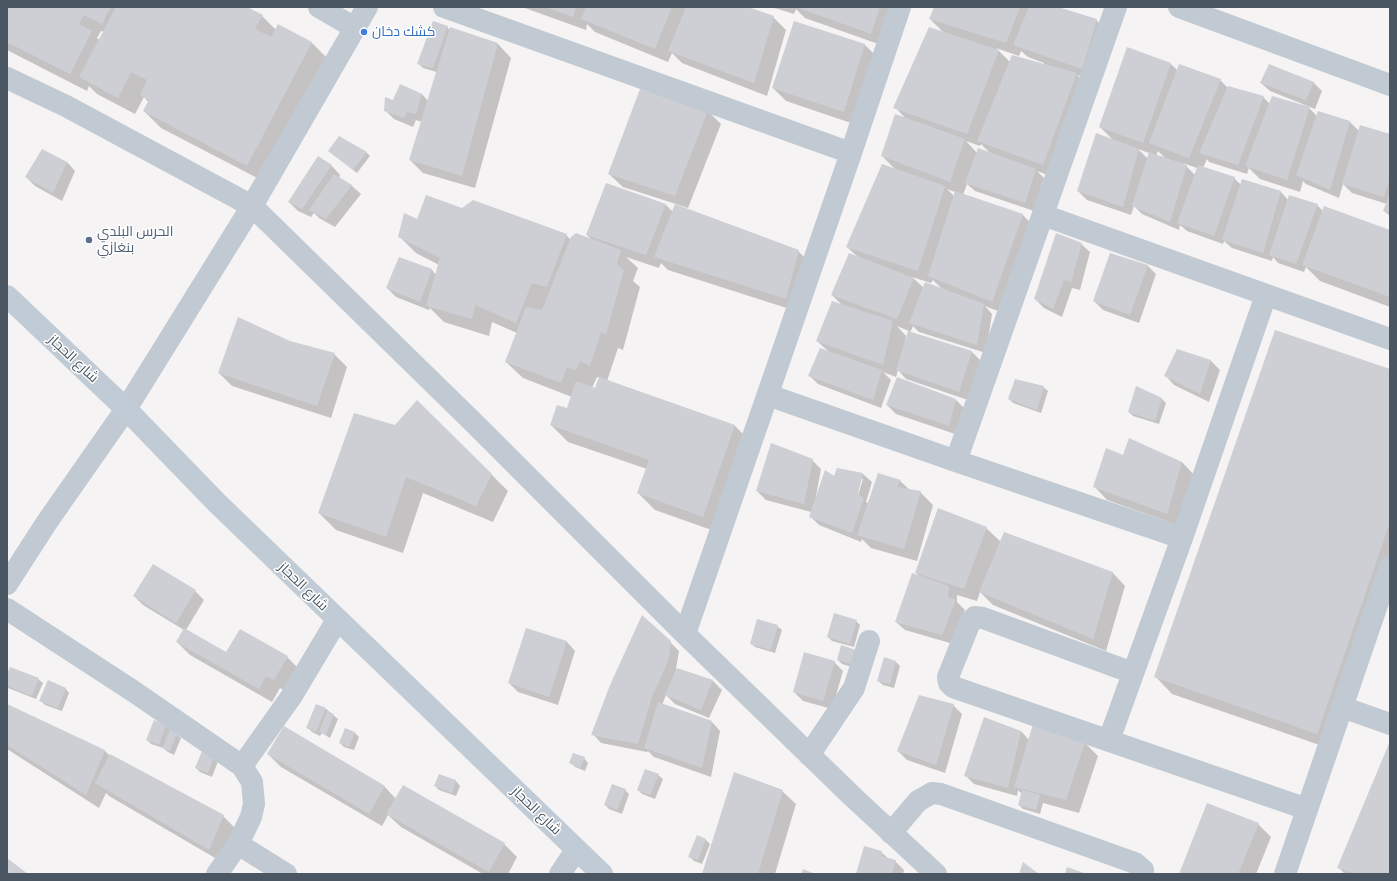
<!DOCTYPE html>
<html>
<head>
<meta charset="utf-8">
<style>
  body { margin:0 }
  #map { position:relative; width:1397px; height:881px; overflow:hidden; background:#f5f3f3; font-family:"Archivo Narrow",sans-serif }
  canvas { display:block }
  .frame { position:absolute; inset:0; border:8px solid #4a5661; pointer-events:none }
</style>
</head>
<body>
<div id="map">
<canvas width="1397" height="881"></canvas>
<div class="frame"></div>
</div>
<script>
const ctx = document.querySelector('canvas').getContext('2d');
ctx.lineJoin = 'round';
function paint(path, color) {
  ctx.fillStyle = color;
  ctx.fill(path, 'evenodd');
}
function stroke(path, color, width, dash) {
  ctx.strokeStyle = color;
  ctx.lineWidth = width;
  ctx.lineCap = dash ? 'butt' : 'round';
  ctx.setLineDash(dash || []);
  ctx.stroke(path);
}
function drawText(font, color, halo, rows, align = 'center') {
  ctx.font = font + ' "Archivo Narrow",Cairo,sans-serif';
  ctx.lineWidth = 3;
  ctx.setLineDash([]);
  ctx.textBaseline = 'middle';
  ctx.strokeStyle = halo;
  ctx.fillStyle = color;
  for (const [text, x, y, turn = 0] of rows) {
    ctx.save();
    ctx.translate(x, y);
    ctx.rotate((+turn || 0) * Math.PI / 180);
    ctx.textAlign = isNaN(turn) ? turn : align;
    if (halo) ctx.strokeText(text, 0, 0);
    ctx.fillText(text, 0, 0);
    ctx.restore();
  }
}
paint(new Path2D(`
  M7,7h239l16,9 14,14 36,13 17,17 -64,122 -104,-54 -17,-17 5,-8 -5,-6 -9,17 -38,-20 -8,-8 -2,5 -80,-41zM101,31l3,1 -4,8 -3,-2z
  M522,7h223l28,10 13,13 -19,66 -85,-33 -10,-10 -4,9 -73,-30 -8,-8 -1,6z
  M771,7h126l-13,39 -79,-28 -9,-9 -2,5z
  M935,7h120l41,13 14,13 -15,48 -18,-6 12,12 -33,91 -19,-7 7,7 -10,33 -59,-20 -8,-7 -4,11 59,19 13,14 -30,86 -20,-8 7,8 -6,39 -67,-21 -6,-6 -3,7 62,19 9,9 -13,39 -62,-21 -8,-9 -2,7 -13,-5 8,8 -10,28 -63,-24 -9,-9 20,-23 -12,-11 26,-35 -11,-11 27,-37 -12,-11 49,-77 -14,-14 24,-37 -11,-12 49,-74 -14,-14zM996,48l23,8 2,-5 7,6 16,6v2l-34,-3zM966,141l14,5 1,-2 9,9h-13zM947,189l8,3 -1,4zM912,277l19,6 2,-3 10,10 -19,-2zM897,326l12,5 -3,10h-1l1,-5z
  M794,22l71,23 13,13 -21,67 -71,-24 -13,-13z
  M447,27l3,3 1,-1 47,15 13,14 -36,130 -52,-15 -13,-13 12,-38 -6,-2 -3,7 -19,-8 -9,-9 8,-9 29,-7 6,7 9,-29 -14,-4 -4,-4z
  M1171,64l7,7 42,9 8,8 35,9 7,7 38,3 9,9 1,-4 32,10 9,9 31,4v81l-6,-5 3,-7 -35,-11 -9,-9 -4,14 -33,-14 -3,-3 -3,11 -40,-13 -11,-11 -2,6 -38,-12 -2,-3 -4,9 31,10 7,7 2,-5 38,12 7,8 29,5 6,6 67,20v76l-70,-26 -14,-14 -2,5 -26,-9 -5,-6 -1,4 -40,-13 -8,-7 -1,3 -36,-13 -7,-6 -1,5 -37,-16 -8,-8 -3,9 -44,-15 -9,-9 35,-51 -13,-13zM1138,149l11,4 -1,6zM1158,151l8,8 -10,-3zM1183,163l14,5 -2,7z
  M1313,82l9,9 -7,18 -45,-18 -9,-8z
  M708,111l13,13 -33,84 -12,-4v2l122,45 13,13 -12,48 -131,-42 -7,-7 -2,5 -33,-11 12,11 -5,13 7,6 -17,63 -5,-2 -11,33 128,45 17,17 -32,90 -65,-23 -17,-17 9,-24 -79,-27 -17,-17 16,-16 5,-12 -49,-19 -17,-16 11,-29 -25,-11 -3,14 -45,-14 -14,-14 -1,2 -33,-13 -9,-9 13,-30 32,12 4,5 3,-10 -23,-12 -17,-17 19,-16 45,-11 103,26 5,5h21l-5,-5 20,-51 59,21 7,7 3,-8 -53,-17 -14,-13zM597,377l3,1 -4,11 -4,-1z
  M329,151l37,1 4,4 -13,17z
  M318,157l14,9 8,9 -1,3 13,8 9,8 -26,33 -16,-9 -5,-5 -3,4 -13,-6 -9,-9z
  M67,162l8,9 -13,30 -27,-15 -9,-9z
  M1081,244l9,8 -10,38 -8,-2 -10,29 -18,-9 -9,-9z
  M1147,265l9,9 -17,49 -36,-13 -9,-9z
  M290,342l44,12 13,13 -16,51 -99,-32 -13,-13z
  M1178,350l33,11 9,9 -11,32 -35,-17 -8,-9z
  M1390,370v217l-56,163 -162,-56 -16,-17z
  M1043,387l5,4 -7,22 -28,-10 -4,-4z
  M1136,388l26,11 4,4 -7,21 -26,-8 -4,-4z
  M955,399l9,9 -6,27 -62,-21 -9,-9z
  M417,401l91,90 -15,31 -70,-29 -20,60 -67,-23 -17,-17z
  M1124,456l58,6 13,14 -15,50 -73,-26 -13,-14z
  M812,460l9,9 -5,27h1l18,-19 3,-8 25,5 9,8 -6,20 2,1 32,-22 10,9 10,2 13,13 -16,56 -46,-13 -9,-9 -1,3 -42,-17 -9,-9 1,-4 -45,-12 -9,-9zM861,479h2l-6,20h-2z
  M986,528l15,14 111,30 13,14 -19,65 -113,-46 -13,-13 -3,9 -20,-6v7l8,8 -15,33 -45,-13 -9,-8 24,-45 -4,-4z
  M154,565l41,26 9,9 -18,30 41,23 60,4 13,13 -13,22 -7,-4 -8,14 -82,-47 -13,-13 7,-12 -41,-25 -9,-9z
  M856,621l4,4 -6,22 -22,-6 -4,-4z
  M777,626l5,4 -7,23 -20,-6 -4,-4z
  M527,629l40,13 8,9 -17,54 -40,-13 -9,-9z
  M670,642l9,9 -3,18 37,12 9,9 -13,28 -34,-14 -9,-9 -4,10 50,17 8,9 -9,46 -57,-20 -6,-6 -1,1 -46,-9 -8,-9z
  M842,647l17,22 -17,-5 -4,-4z
  M885,659l11,3 4,4 -6,22 -11,-3 -5,-4z
  M834,662l9,9 -11,38 -29,-8 -9,-9z
  M7,676l31,3 5,4 -7,16 -28,-11z
  M65,688l4,5 -7,18 -17,-6 -5,-5z
  M7,705l98,46 5,5 113,60 13,13 -14,33 -113,-66 -3,-3 -7,15 -92,-59z
  M953,705l9,9 -17,59 -38,-13 -9,-9z
  M325,708l13,11 -8,19 -8,-5 -2,3 -8,-4 -4,-4z
  M166,726l15,12 -7,17 -6,-3 -5,-4 -12,-4 -4,-4z
  M346,729l9,4 4,4 -5,13 -10,-3 -4,-4z
  M1021,731l8,9 56,3 13,13 -19,57 -36,-10 -3,11 -17,-5 -4,-4 3,-11 -4,-4 -1,6 -43,-12 -9,-9z
  M1390,743v131h-45l-7,-7z
  M204,748l16,8 -8,21 -12,-5 -4,-4z
  M268,754l116,32 12,13 108,45 13,13 -9,17h-25l-82,-47 -13,-12 -6,11 -101,-59z
  M584,758l4,5 -3,8 -10,-4 -4,-4z
  M439,775l17,6 4,5 -4,10 -17,-6 -4,-4z
  M658,775l5,4 -8,20 -13,-5 -4,-4z
  M625,790l4,4 -7,20 -13,-5 -4,-4z
  M782,791l14,13 -21,70h-72z
  M1258,824l13,13 -15,37h-76z
  M697,837l9,3 4,4 -8,20 -8,-3 -5,-5z
  M881,852l8,7 6,2 9,9 -1,4h-46z`), '#0003');
paint(new Path2D(`
  M7,7h104l-9,17 -18,-9 -5,9 13,7 -22,43 -63,-32z
  M116,7h131l16,8 -8,14 16,8 7,-13 34,18 -65,124 -104,-55 6,-11 -9,-5 7,-15 -16,-8 -13,26 -39,-21z
  M545,7h31l-3,10z
  M586,7h86l-17,42 -74,-30z
  M686,7h62l26,9 -20,67 -86,-32z
  M796,7h84l-9,27z
  M934,7h86l-14,36 -77,-24z
  M1029,7h29l39,12 -15,50 -69,-24z
  M433,21l15,5 -15,42 -16,-4z
  M794,21l71,23 -21,68 -72,-24z
  M450,27l48,16 -36,133 -53,-16z
  M929,27l70,23 -32,84 -74,-26z
  M1127,47l44,16 -28,80 -44,-16z
  M1012,55l65,18 -34,92 -66,-24z
  M1179,64l42,15 -32,79 -40,-15z
  M1269,64l45,18 -8,18 -46,-17z
  M400,84l22,10 -6,20 -9,-2 -3,6 -20,-7 1,-14 8,3z
  M1228,86l36,10 -26,69 -39,-12z
  M640,89l68,21 -33,86 -67,-22z
  M1272,96l38,11 -23,73 -42,-14z
  M1318,111l32,10 -20,69 -34,-15z
  M895,114l70,25 -15,43 -69,-26z
  M1360,125l30,9v43l-6,20 -42,-13z
  M1096,133l43,16 -16,58 -46,-16z
  M339,136l28,16 -14,18 -25,-19z
  M978,148l58,21 -11,34 -60,-20z
  M42,149l25,13 -14,31 -28,-16z
  M1149,152l38,13 -17,57 -38,-16z
  M318,156l14,9 -30,44 -14,-7z
  M882,164l63,22 -27,85 -72,-24z
  M1198,165l37,12 -21,59 -37,-13z
  M334,174l18,11 -26,34 -17,-9z
  M1242,179l39,12 -18,62 -41,-13z
  M606,183l60,21 -20,51 -60,-20z
  M955,191l68,23 -31,88 -64,-26z
  M1390,193v20l-7,-2z
  M426,195l36,13 11,-8 94,34 -20,53 -15,-4 -16,40 -41,-18 -3,14 -46,-13 14,-48 -42,-21 6,-24 13,6z
  M1289,195l29,9 -22,60 -27,-9z
  M675,204l124,46 -13,49 -132,-42z
  M1324,206l66,24v67l-88,-32z
  M576,233l45,17 -4,14 7,6 -18,64 -5,-2 -11,34 -10,-5 -4,9 -9,-3 -6,16 -56,-21 21,-55 16,3 29,-73z
  M1056,233l26,10 -11,39 -7,-2 -11,29 -19,-10z
  M849,253l65,25 -17,41 -66,-24z
  M1110,253l38,12 -18,50 -37,-14z
  M399,257l33,12 -12,33 -34,-14z
  M925,282l59,22 -7,41 -68,-22z
  M832,301l61,20 -10,44 -67,-24z
  M238,317l52,24 45,12 -18,53 -99,-33z
  M1275,330l115,39v153l-73,212 -163,-57z
  M908,331l64,20 -13,41 -63,-22z
  M820,348l62,22 -9,30 -65,-24z
  M1177,349l34,11 -11,34 -36,-18z
  M599,377l136,48 -32,92 -66,-24 12,-33 -99,-35 7,-20 10,3 9,-27 19,7z
  M897,377l59,22 -7,27 -63,-21z
  M1015,379l29,7 -7,24 -29,-11z
  M1136,386l26,12 -7,23 -27,-9z
  M417,400l75,74 -16,32 -70,-29 -20,60 -68,-24 36,-100 41,12z
  M1129,438l53,24 -15,52 -74,-27 13,-39 17,7z
  M771,443l42,16 -9,45 -48,-13z
  M837,468l26,5 -5,21 6,4 -12,35 -43,-16 16,-47 9,6z
  M878,473l23,7 -4,7 24,4 -17,58 -47,-14z
  M938,508l49,19 -23,62 -49,-16z
  M1004,532l109,40 -20,67 -114,-47z
  M153,564l43,26 -20,33 -43,-27z
  M912,573l37,13 -1,11 8,3 -14,35 -47,-13z
  M834,613l23,7 -7,24 -23,-7z
  M642,615l29,26 -3,20 -16,36 -14,47 -47,-9 19,-50z
  M757,619l21,6 -7,25 -21,-6z
  M184,628l42,24 14,-23 48,27 -14,24 -8,-4 -7,13 -83,-47z
  M526,628l41,13 -18,56 -41,-14z
  M841,645l18,6 -4,14 -18,-5z
  M804,652l31,9 -12,40 -30,-9z
  M884,657l12,4 -6,23 -13,-3z
  M10,667l29,11 -7,18 -25,-10v-13z
  M677,668l36,12 -12,30 -36,-15z
  M48,680l18,8 -8,20 -19,-7z
  M919,695l35,9 -18,61 -39,-14z
  M658,702l54,19 -10,47 -58,-20z
  M7,704l98,46 -19,45 -79,-50z
  M316,704l10,4 -10,24 -10,-4z
  M327,711l7,3 -8,21 -7,-3z
  M984,717l37,14 -13,57 -44,-12z
  M154,720l12,5 -7,20 -13,-5z
  M1033,724l52,18 -19,58 -52,-13z
  M284,726l101,60 -16,28 -102,-60z
  M345,728l10,4 -6,15 -10,-4z
  M170,729l7,4 -7,18 -8,-3z
  M1390,741v133h-34l-19,-6z
  M204,746l12,5 -8,22 -13,-5z
  M573,753l12,4 -5,11 -11,-5z
  M110,754l114,61 -15,35 -114,-67z
  M645,769l14,5 -9,21 -13,-5z
  M734,772l49,18 -25,84h-56z
  M439,774l17,6 -4,13 -18,-7z
  M612,784l14,5 -9,21 -13,-5z
  M403,785l102,58 -16,29 -103,-58z
  M1022,790l18,5 -4,15 -18,-5z
  M1207,803l52,20 -21,51h-59z
  M697,835l9,4 -8,21 -10,-3z
  M864,846l18,5 -1,5 15,4 -4,14h-36z
  M7,858l21,16h-21z
  M1023,862l16,12h-20z
  M1067,867l20,7h-22z
  M803,869l12,5h-14z`), '#cdcfd5');
stroke(new Path2D(`
  M319,7l36,21
  M444,7l407,146
  M1179,7l211,78
  M7,78l59,28 186,100 224,219 209,209 168,163 83,77
  M1043,215l347,124
  M768,395l188,66 226,77
  M956,461l160,-454
  M7,584l40,-62 79,-113
  M7,609l126,82 109,75 10,16 2,22 -3,13 -13,27 -21,30
  M685,634l166,-481 49,-146
  M1133,673l-150,-55 -8,-1 -5,5 -22,55 1,6 4,4 354,122
  M1342,707l48,17
  M1109,740l73,-202 84,-243
  M809,755l45,-67 15,-47
  M242,766l49,-69 46,-77
  M891,833l27,-32 14,-8 9,1 194,69 8,7v4
  M238,844l48,30
  M560,874l16,-24
  M1285,874l105,-307`), '#c1cad2', 22);
stroke(new Path2D(`
  M126,409l126,-203 115,-199`), '#c1cad2', 22);
stroke(new Path2D(`
  M7,296l119,113 91,94 385,371`), '#c1cbd6', 22);
for (const [x, y, r, color] of [
  [364,32,4,"#3f7fe0"],
  [89,240,4,"#5c6f8a"]
]) {
  const dot = new Path2D();
  dot.arc(x, y, r, 0, 2 * Math.PI);
  ctx.fillStyle = color;
  ctx.fill(dot);
  stroke(dot, '#fff', 1.5);
}
drawText('14px', '#366cbe', '#fff', [
  ["كشك دخان",372,32]
], 'left');
drawText('14px', '#4e5e75', '#fff', [
  ["الحرس البلدي",97,232],
  ["بنغازي",97,248]
], 'left');
drawText('14px', '#4a5661', '#fff', [
  ["شارع الحجاز",73,359,43],
  ["شارع الحجاز",303,587,44],
  ["شارع الحجاز",536,811,44]
]);
</script>
</body>
</html>
